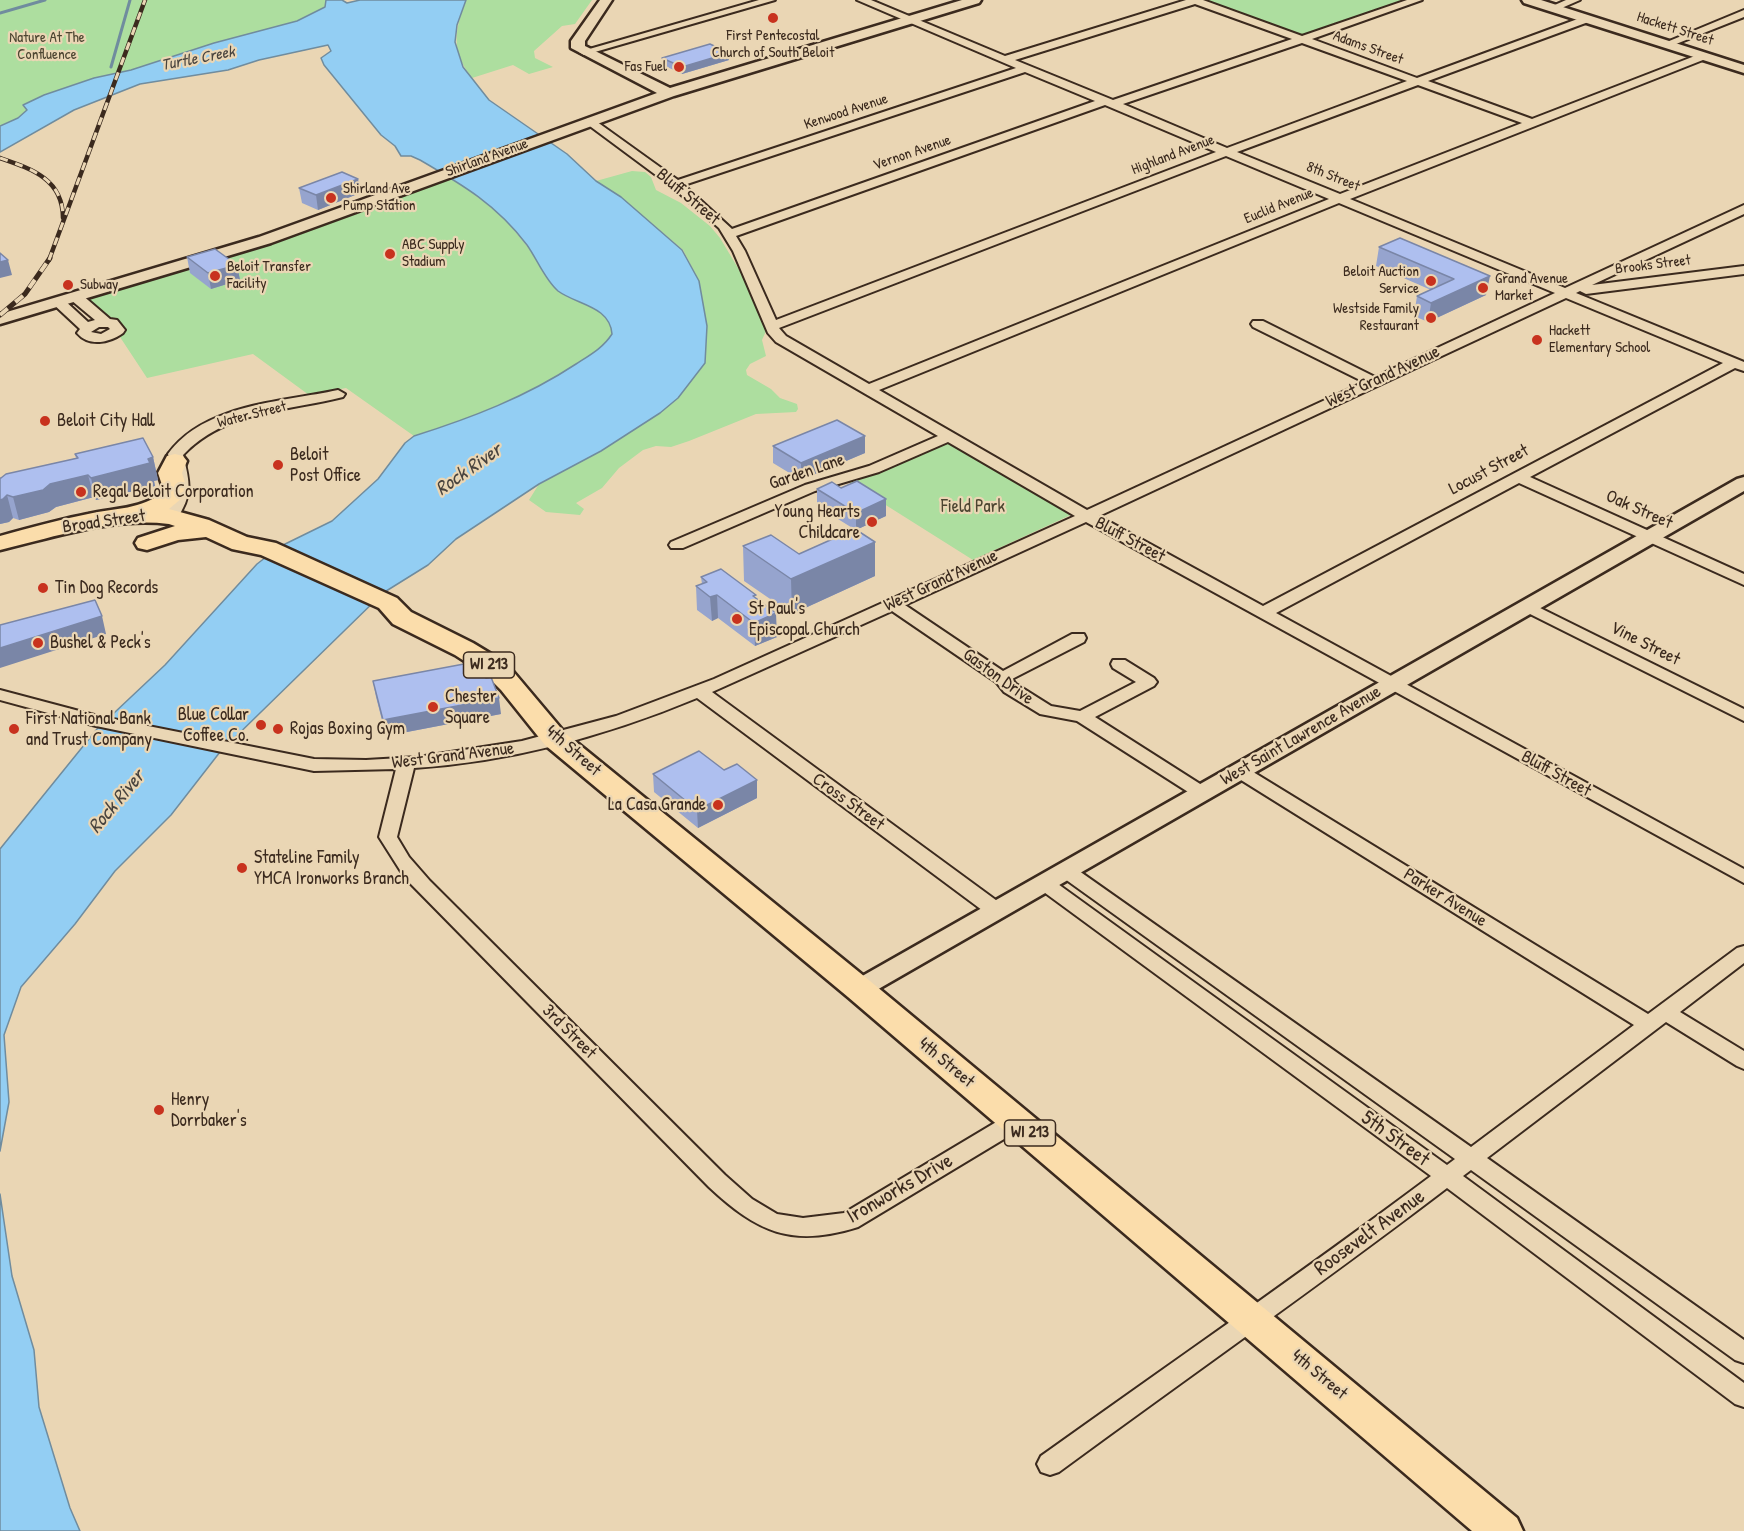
<!DOCTYPE html>
<html>
<head>
<meta charset="utf-8">
<style>
  body { margin:0 }
  canvas { display:block; background:#ead6b4 }
</style>
</head>
<body>
<canvas width="1744" height="1531"></canvas>
<script>
const ctx = document.querySelector('canvas').getContext('2d');
ctx.lineJoin = 'round';
function paint(path, color) {
  ctx.fillStyle = color;
  ctx.fill(path, 'evenodd');
}
function stroke(path, color, width, dash) {
  ctx.strokeStyle = color;
  ctx.lineWidth = width;
  ctx.lineCap = dash ? 'butt' : 'round';
  ctx.setLineDash(dash || []);
  ctx.stroke(path);
}
function drawText(font, color, halo, rows, align = 'center') {
  ctx.font = font + ' "Patrick Hand",sans-serif';
  ctx.lineWidth = 4.5;
  ctx.setLineDash([]);
  ctx.textBaseline = 'middle';
  ctx.strokeStyle = halo;
  ctx.fillStyle = color;
  for (const [text, x, y, turn = 0] of rows) {
    ctx.save();
    ctx.translate(x, y);
    ctx.rotate((+turn || 0) * Math.PI / 180);
    ctx.textAlign = isNaN(turn) ? turn : align;
    if (halo) ctx.strokeText(text, 0, 0);
    ctx.fillText(text, 0, 0);
    ctx.restore();
  }
}
paint(new Path2D(`
  M0,0h326l-1,7 -28,14 -83,22 -83,27 -37,8 -50,17 -21,11 4,4 -9,8 -18,8z
  M466,0h126l-17,24 -13,2 -28,25 1,7 18,9 -24,7 -16,-9 -41,13c-22,-28 -17,-48 -6,-78z
  M1204,0h204l-106,36z
  M632,171l13,1 6,5 5,13 25,13 29,23 10,12 30,50 12,25 4,18 -4,9 4,16 -16,8 -4,6 1,5 24,14 9,9 17,6 1,5 -2,3 -40,2 -67,27 -18,6 -15,-1 -13,4 -24,18 -17,20 -26,15 8,6 -4,6 -34,-3 -17,-12 10,-16 62,-33 59,-39 18,-14 27,-35 2,-37 -8,-45 -16,-31 -62,-53 -25,-16z
  M446,176c32,19 58,39 80,69 11,13 18,35 32,45 18,15 52,15 54,44 -9,14 -22,22 -36,30 -50,33 -105,54 -162,72l-68,-48 -37,7 -56,-41 -106,24 -27,-41 -4,-1 7,-5 1,-6 -20,-8 -16,-17 4,-4z
  M950,441l123,73 -100,46 -127,-80 26,-6z`), '#adde9f');
const water = new Path2D(`
  M326,0h16l5,3 13,-3h106l-9,25 -2,17 8,25 26,33 78,54 29,27 25,16 61,53 17,31 8,45 -2,37 -27,35 -18,15 -59,38 -62,33 -83,55 -28,26 -45,28 -163,159 -49,63 -56,56 -40,53 -54,63 -17,48 5,67 -9,49v-302l97,-120 68,-64 92,-101 22,-17 53,-26 46,-42 27,-36 9,-7c57,-18 112,-39 162,-72 14,-9 27,-16 36,-30 -2,-28 -35,-29 -54,-43 -13,-11 -21,-32 -31,-46 -30,-40 -64,-60 -107,-85l-9,-4h-10l-6,-10 -14,-11 -57,-70 -3,-7 10,-7 -3,-6 -69,15 -31,10 -88,14 -66,26 -74,42v-26l18,-8 9,-8 -4,-5 21,-10 50,-17 37,-8 83,-27 83,-22 28,-14z
  M0,1194l12,82 22,74 5,57 31,101 10,23h-80z`);
paint(water, '#93cef3');
stroke(water, '#708c9e', 1.5);
stroke(new Path2D(`
  M0,13l45,-13
  M111,67l19,-67`), '#708c9e', 3);
const minor = new Path2D(`
  M759,0h16l-187,54 -4,1 -5,-3z
  M857,0h14l134,56 181,-56h17l99,36 105,-36h15l-110,39 105,39 166,-61h8v4l-163,60 104,38 168,-65h8v4l-358,141 215,89 179,-83v9l-152,71 152,-19v8l-158,20 -6,-3 -4,2 168,69v9l-9,-3 -205,109 214,97v11l-225,-102 -243,130 468,256v14l-658,-361 -181,83 98,66 69,-37h12l2,4 -2,4 -72,37 4,5 35,22 29,5 56,-29 -23,-14 -2,-4 2,-4h12l29,18 3,4 -3,4 -59,31 113,72 3,4 -3,4h-12l-119,-76 -37,-7 -36,-22 -8,-10 -104,-71 -180,81 292,214 3,5 -3,5 -7,2 -7,-2 -293,-218c-89,37 -186,64 -283,70l-17,69 12,20 21,24 295,294 27,24 25,15 26,4 41,-5 164,-98 8,-2 8,2 3,6 -3,6 -166,100c-66,21 -101,5 -149,-40l-304,-309 -26,-41 17,-68 -82,2 -218,-45 -96,-26v-10l98,26 216,43 52,1 52,-3 104,-16 94,-25 98,-37 361,-163 -127,-74 -69,30 -64,19 -132,57h-12l-2,-3 2,-3 134,-57 64,-19 69,-30 -162,-94 -8,-9 -35,-82 -14,-23 -47,-41 -89,-66 6,-3 4,1 85,61 338,-112zM1195,4l97,35 -179,61 -98,-40zM1302,43l105,38 -180,67 -104,-44zM1025,72l70,29 -363,128 -48,-44zM1418,85l104,38 -182,71 -103,-42zM1105,105l111,47 -440,168 -31,-69 -9,-15zM1226,156l103,43 -460,185 -83,-48 -7,-8zM1339,203l216,90 -180,84 -112,-56h-10l-2,3 2,3 111,55 -277,128 -208,-120zM1566,298l157,65 -460,243 -164,-90z
  M1566,0h14l-23,10 -9,-2z
  M1744,10v7l-73,29 -9,-2z
  M76,293l5,1 29,25 7,1 8,10 -2,3c-14,10 -34,14 -46,0l3,-4 -29,-27 7,-4 5,1 25,23 7,-2 -24,-20 -2,-3zM99,327h9l2,2 -9,5 -10,-2z
  M338,390l7,4 -2,3c-55,14 -119,14 -160,58 7,28 10,40 -7,65h-10l-3,-3c15,-29 12,-33 5,-63 36,-50 114,-52 170,-64z
  M1528,602l216,107v12l-222,-111 -2,-3 2,-3z
  M1239,765l6,2 403,247 89,-66 7,-2v17l-64,49 64,39v18l-7,-3 -71,-44 -179,136 257,182v23l-9,-3 -264,-190 -8,6 281,207v24l-9,-3 -288,-216c-127,97 -259,189 -388,284l-9,3 -9,-3 -4,-8 4,-8c130,-93 262,-184 390,-280l-394,-289 -3,-4 3,-4 7,-2 7,2 396,286 8,-6 -397,-285 -3,-4 3,-4 7,-2 7,2 399,281 163,-122 -401,-250 -3,-4 3,-4z`);
const tertiary = new Path2D(`
  M600,0h12l-27,41v5l85,42 292,-88h19l-2,3 -305,93 -403,147 -271,81v-10l259,-77 398,-144 -86,-45v-7z
  M1522,0h19l203,65v8l-220,-70z
  M1744,477v14l-876,504 -9,3 -9,-3 -4,-6 4,-6 887,-504z`);
const primary = new Path2D(`
  M175,454l8,2 4,5 -5,12 6,20 -19,16 40,11 38,17 29,6 121,55 14,14 62,31 33,20 59,70 305,248 647,537 6,13h-51l-624,-534 -303,-252 -44,-55 -15,-15 -31,-20 -62,-31 -14,-16 -118,-53 -29,-6 -26,-12 -28,3 -31,10 -9,-2 -3,-5 3,-5 37,-12 -6,-2c-57,-7 -114,13 -169,26v-14c29,-8 58,-16 88,-22 26,-6 54,-4 76,-23l-6,-18 9,-17z`);
stroke(minor, '#3b2a1e', 4);
stroke(tertiary, '#3b2a1e', 5);
stroke(primary, '#3b2a1e', 5);
paint(minor, '#ead6b4');
paint(tertiary, '#ead6b4');
paint(primary, '#fbddab');
const railFar1 = new Path2D(`
  M0,158c32,11 63,21 63,60
  M49,260l96,-260`);
const rail = new Path2D(`
  M0,315l25,-21 25,-36`);
stroke(railFar1, '#3b2a1e', 4.5);
stroke(rail, '#3b2a1e', 5);
stroke(railFar1, '#ead6b4', 3, [8]);
stroke(rail, '#ead6b4', 4, [10]);
paint(new Path2D(`
  M662,58l67,2 -47,14 -19,-9z
  M358,179l2,14 -42,17 -16,-7 -3,-15z
  M1400,238l86,57 -58,27 -14,-6 3,-20 14,-6 -55,-24 3,-19z
  M187,257l50,8 3,15 -29,9 -21,-16z
  M773,446l92,7 -64,27 -28,-17z
  M75,454l78,3 5,23 -4,1 1,5 -59,14 -2,-3 -38,10 -7,5 -30,8 -6,-2 -4,4 -9,2v-46h1l75,-20z
  M841,488l45,11v17l-30,14 19,46 -83,38 -48,-33 -1,-35 56,8 55,-25 -37,-23v-17z
  M701,577l55,22 21,38 -22,9 -37,-28 -6,3 -15,-11 -1,-24 6,-2z
  M373,681l128,33 -115,22 -10,-39z
  M653,774l104,24 -59,30 -44,-36z`), '#96a4ce');
paint(new Path2D(`
  M729,53v7l-47,14v-7z
  M358,179l2,14 -42,17 -2,-15z
  M8,260l4,15 -12,3v-16z
  M237,265l3,15 -29,9 -3,-16z
  M1490,276l-4,19 -58,27 3,-19z
  M865,436v17l-64,27v-17z
  M153,457l5,23 -4,1 1,5 -59,14 -5,-22z
  M88,475l6,22 -38,10 -7,5 -30,8 -6,-23 37,-13z
  M7,495l6,23 -4,4 -9,2v-24z
  M886,499v17l-30,14v-17z
  M875,542v34l-83,38 -1,-35z
  M717,595l1,23 -6,3 -2,-24z
  M776,613l1,24 -22,9 -1,-23z
  M102,616l4,18 -106,34v-20z
  M499,698l2,16 -115,22 -3,-16z
  M757,780v18l-59,30 -1,-18z`), '#7a86a7');
const building = new Path2D(`
  M710,44l19,9 -47,14 -20,-9z
  M342,172l16,7 -42,16 -17,-7z
  M1400,238l90,38 -59,27 -14,-7 37,-17 -75,-32z
  M215,249l22,16 -29,8 -21,-16z
  M0,253l8,7 -8,2z
  M837,420l28,16 -64,27 -28,-17z
  M143,438l10,19 -5,2 2,4 -59,15 -3,-3 -38,9 -7,6 -30,7 -6,-2 -4,4 -3,1v-22h1l5,-4 72,-16 -3,-4z
  M857,481l29,18 -30,14 -39,-24 15,-7 9,6z
  M855,529l20,13 -84,37 -48,-33 28,-11 28,19z
  M721,569l35,26 -3,1 23,17 -22,10 -37,-28 -7,2 -14,-11 11,-4 -6,-5z
  M95,600l7,16 -102,32v-23z
  M480,661l6,17 5,-1 8,21 -116,22 -10,-39z
  M699,751l25,19 13,-6 20,16 -60,30 -44,-36z`);
paint(building, '#aebfef');
stroke(building, '#7a86a7', 1.5);
for (const [x, y, r, color] of [
  [773,18,6,"#c8321e"],
  [679,67,6,"#c8321e"],
  [331,198,6,"#c8321e"],
  [390,254,6,"#c8321e"],
  [215,276,6,"#c8321e"],
  [1431,281,6,"#c8321e"],
  [68,285,6,"#c8321e"],
  [1483,288,6,"#c8321e"],
  [1431,318,6,"#c8321e"],
  [1537,340,6,"#c8321e"],
  [45,421,6,"#c8321e"],
  [278,465,6,"#c8321e"],
  [81,492,6,"#c8321e"],
  [872,522,6,"#c8321e"],
  [43,588,6,"#c8321e"],
  [737,619,6,"#c8321e"],
  [38,643,6,"#c8321e"],
  [433,707,6,"#c8321e"],
  [261,725,6,"#c8321e"],
  [14,729,6,"#c8321e"],
  [278,729,6,"#c8321e"],
  [718,805,6,"#c8321e"],
  [242,868,6,"#c8321e"],
  [159,1110,6,"#c8321e"]
]) {
  const dot = new Path2D();
  dot.arc(x, y, r, 0, 2 * Math.PI);
  ctx.fillStyle = color;
  ctx.fill(dot);
  stroke(dot, '#ead6b4', 2);
}
drawText('15px', '#3b2a1e', '#ead6b4', [
  ["Hackett Street",1675,29,18],
  ["Adams Street",1368,48,20],
  ["Kenwood Avenue",846,112,-18],
  ["Vernon Avenue",912,153,-19],
  ["Highland Avenue",1173,155,-21],
  ["Shirland Avenue",487,158,-20],
  ["8th Street",1333,177,22],
  ["Euclid Avenue",1279,206,-22],
  ["Brooks Street",1653,265,-7],
  ["Water Street",252,415,-14]
]);
drawText('15px', '#3b2a1e', '#ead6b4', [
  ["First Pentecostal",773,36,"center"],
  ["Church of South Beloit",773,53,"center"],
  ["Fas Fuel",667,67,"right"],
  ["Shirland Ave",343,189],
  ["Pump Station",343,206],
  ["ABC Supply",402,245],
  ["Stadium",402,262],
  ["Beloit Transfer",227,267],
  ["Facility",227,284],
  ["Beloit Auction",1419,272,"right"],
  ["Service",1419,289,"right"],
  ["Grand Avenue",1495,279],
  ["Market",1495,296],
  ["Subway",80,285],
  ["Westside Family",1419,309,"right"],
  ["Restaurant",1419,326,"right"],
  ["Hackett",1549,331],
  ["Elementary School",1549,348]
], 'left');
drawText('15px', '#4c4531', '#ead6b4', [
  ["Nature At The",47,38],
  ["Confluence",47,55]
]);
drawText('italic 16px', '#48433e', '#ead6b4', [
  ["Turtle Creek",198,59,-11]
]);
for (const [x, y, w] of [
  [489,665,51],
  [1030,1133,51]
]) {
  const box = new Path2D();
  box.roundRect(x - w / 2, y - 13, w, 26, 4.5);
  ctx.fillStyle = '#ead6b4';
  ctx.fill(box);
  stroke(box, '#3b2a1e', 1.5);
}
drawText('bold 16px', '#3b2a1e', null, [
  ["WI 213",489,665],
  ["WI 213",1030,1133]
]);
drawText('18px', '#3b2a1e', '#ead6b4', [
  ["Bluff Street",688,197,40],
  ["West Grand Avenue",1383,377,-25],
  ["Locust Street",1489,470,-28],
  ["Garden Lane",807,472,-19],
  ["Oak Street",1639,510,24],
  ["Broad Street",104,522,-8],
  ["Bluff Street",1130,540,28],
  ["West Grand Avenue",941,581,-25],
  ["Vine Street",1645,644,27],
  ["Gaston Drive",998,677,36],
  ["West Saint Lawrence Avenue",1301,736,-30],
  ["4th Street",573,751,41],
  ["West Grand Avenue",453,756,-7],
  ["Bluff Street",1556,774,29],
  ["Cross Street",848,802,36],
  ["Parker Avenue",1445,898,32],
  ["3rd Street",569,1032,45],
  ["4th Street",946,1063,40],
  ["4th Street",1319,1375,40]
]);
drawText('18px', '#3b2a1e', '#ead6b4', [
  ["Beloit City Hall",57,421],
  ["Beloit",290,455],
  ["Post Office",290,476],
  ["Regal Beloit Corporation",93,492],
  ["Young Hearts",860,512,"right"],
  ["Childcare",860,533,"right"],
  ["Tin Dog Records",55,588],
  ["St Paul's",749,609],
  ["Episcopal Church",749,630],
  ["Bushel & Peck's",50,643],
  ["Chester",445,697],
  ["Square",445,718],
  ["Blue Collar",249,715,"right"],
  ["Coffee Co.",249,736,"right"],
  ["First National Bank",26,719],
  ["and Trust Company",26,740],
  ["Rojas Boxing Gym",290,729],
  ["La Casa Grande",706,805,"right"],
  ["Stateline Family",254,858],
  ["YMCA Ironworks Branch",254,879],
  ["Henry",171,1100],
  ["Dorrbaker's",171,1121]
], 'left');
drawText('18px', '#4c4531', '#ead6b4', [
  ["Field Park",973,507]
]);
drawText('italic 20px', '#48433e', '#ead6b4', [
  ["Rock River",469,470,-35],
  ["Rock River",117,802,-50]
]);
drawText('21px', '#3b2a1e', '#ead6b4', [
  ["5th Street",1395,1139,36],
  ["Ironworks Drive",900,1189,-30],
  ["Roosevelt Avenue",1370,1233,-36]
]);
</script>
</body>
</html>
